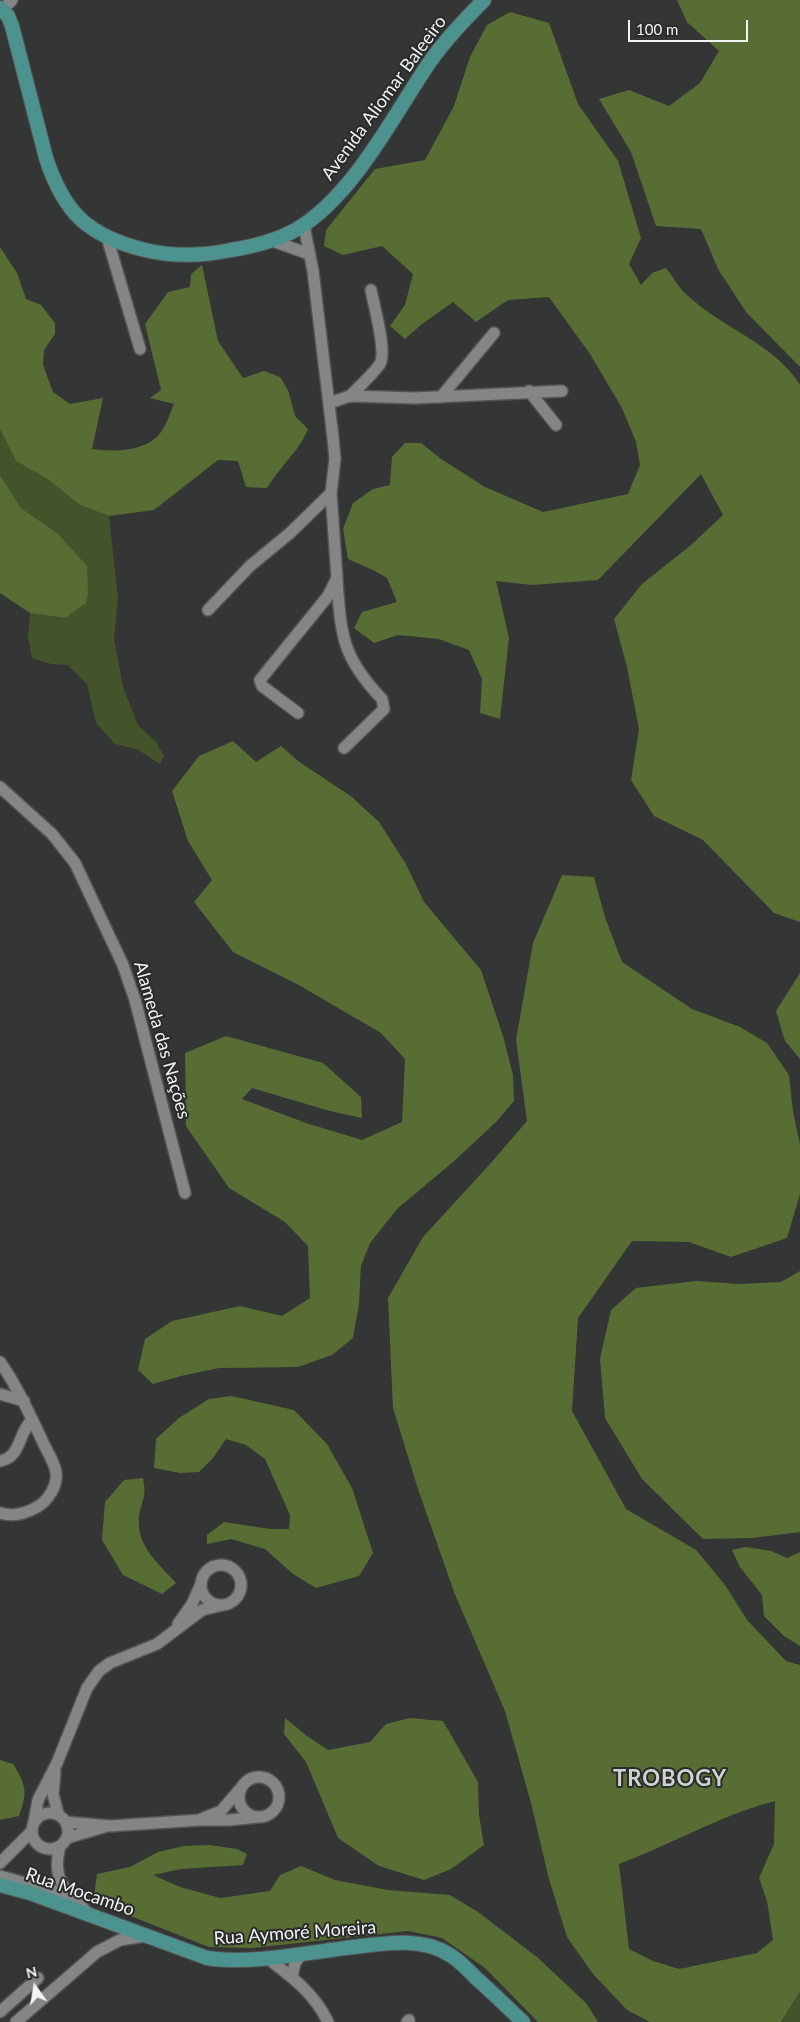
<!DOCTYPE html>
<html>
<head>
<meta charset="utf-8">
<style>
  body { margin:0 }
  #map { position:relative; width:800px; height:2022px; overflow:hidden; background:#333634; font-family:Lato,sans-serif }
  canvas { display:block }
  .north { position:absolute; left:10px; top:1962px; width:50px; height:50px; -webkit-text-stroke:4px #292c2a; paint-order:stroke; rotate:347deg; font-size:14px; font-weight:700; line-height:20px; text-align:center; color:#f2f3f3 }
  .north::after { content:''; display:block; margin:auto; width:18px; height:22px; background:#f2f3f3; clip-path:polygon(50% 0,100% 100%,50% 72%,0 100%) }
  .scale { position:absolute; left:628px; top:20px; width:120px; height:22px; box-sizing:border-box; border:2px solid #f2f3f3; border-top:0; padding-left:6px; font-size:15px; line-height:18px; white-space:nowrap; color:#f2f3f3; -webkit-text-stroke:4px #292c2a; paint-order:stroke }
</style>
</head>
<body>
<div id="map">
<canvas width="800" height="2022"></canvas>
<div class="north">N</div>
<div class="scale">100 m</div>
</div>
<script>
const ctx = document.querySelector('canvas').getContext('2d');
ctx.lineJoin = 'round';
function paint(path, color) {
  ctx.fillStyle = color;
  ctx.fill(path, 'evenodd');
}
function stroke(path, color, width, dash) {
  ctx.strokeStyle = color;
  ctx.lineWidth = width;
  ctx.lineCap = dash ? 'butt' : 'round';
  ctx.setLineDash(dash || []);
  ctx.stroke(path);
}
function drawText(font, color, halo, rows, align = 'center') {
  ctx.font = font + ' Lato,sans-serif';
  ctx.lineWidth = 4;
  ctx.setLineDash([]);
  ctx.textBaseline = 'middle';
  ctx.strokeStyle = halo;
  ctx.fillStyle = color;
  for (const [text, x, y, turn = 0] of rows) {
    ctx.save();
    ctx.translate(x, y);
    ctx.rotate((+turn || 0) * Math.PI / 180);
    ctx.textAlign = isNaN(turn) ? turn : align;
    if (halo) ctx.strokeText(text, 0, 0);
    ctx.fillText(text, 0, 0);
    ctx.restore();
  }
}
paint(new Path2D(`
  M0,429l16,32 33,19 31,25 29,11 9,83 -4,40 9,48 15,38 18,17 8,14 -4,8 -23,-15 -22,-5 -19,-21 -9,-39 -19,-19 -17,-1 -19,-6 -4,-21 2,-24 35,5 -8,-85 -36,-25 -21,-33z
  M800,1992v30h-19l2,-2z`), '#44542a');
paint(new Path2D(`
  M677,0h123v367l-54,-55 -28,-43 -17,-40 -45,-3 -25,-74 -32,-53 30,-9 40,16 31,-23 19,-32 -32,-29z
  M510,12l39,11 29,81 40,57 23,77 -12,26 12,21 11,-12 14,-5c7,9 13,20 21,27 35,33 88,49 113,90v537l-26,-9 -71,-73 -49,-24 -23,-36 8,-51 -12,-62 -13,-48 28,-35 49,-39 32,-30 -22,-41 -103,106 -66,5 -36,-4 13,57 -9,81 -20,-6 2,-34 -13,-29 -30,-11 -41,-4 -24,8 -20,-15 8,-16 35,-10 -10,-24 -12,-7 -27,-12 -5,-30 10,-26 20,-14 17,-4 2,-28 13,-14h16l20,16 44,28 58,25 85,-18 12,-29 -4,-23 -14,-34 -32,-54 -41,-57 -41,3 -32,22 -23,-20 -31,22 -17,15 -15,-13 15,-21 8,-31 -31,-28 -39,9 -19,-9 2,-16 49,-61 50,-9 29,-54 16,-49 17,-32z
  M0,247l17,26 9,26 15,6 14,18v11l-11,16 -1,15 10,27 17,12 33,-6 -11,51c22,3 55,3 69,-17 6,-8 9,-19 13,-28l-24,-6 11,-8 -16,-66 23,-32 22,-5 1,-13 11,-9 16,76 25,37 21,-7 16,6 8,13 7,26 13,13c-10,24 -28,37 -41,59l-21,-1 -8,-26 -20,-1 -64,50 -45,6 -29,-11 -31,-25 -33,-19 -16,-32z
  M0,475l21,33 36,25 30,33 1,27 -2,10 -21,15 -35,-5 -30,-20z
  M233,741l23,21 25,-16 17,15 54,36 27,25 27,42 18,38 57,68 22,66 10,39 1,26 -18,21 -43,40 -56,47 -27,34 -9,23 -2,38 -6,34 -21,17 -34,12 -79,1 -38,8 -28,8 -15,-14 7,-31 27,-18 68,-15 42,10 28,-18 -2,-52 -23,-24 -56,-34 -43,-62 -1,-73 41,-17 97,27 38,34 1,21 -32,-7 -78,-23 -10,11 64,24 56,17 40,-18 3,-63 -24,-26 -84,-49 -64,-32 -39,-50 18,-22 -24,-39 -16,-50 27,-35z
  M562,875l32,2 11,40 17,45 70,47 48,18 27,16 22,32 4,37 7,32v50l-13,44 -56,19 -42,-15 -57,-1 -54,77 -6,93 54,98 70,41 29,35 22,35 39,41 14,4v327l-19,30h-131l-23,-12 -34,-36 -26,-37 -18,-58 -18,-76 -26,-92 -51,-119 -36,-103 -25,-81 -5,-110 35,-61 67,-73 37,-43 -11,-81 17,-97zM775,1801l-1,43 -15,34 8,23 6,39 -16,13 -78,16 -26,-8 -24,-12 -10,-85c51,-19 104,-50 156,-63z
  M800,973v86l-15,-18 -9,-30z
  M800,1271v261l-48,6 -49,1 -61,-60 -37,-61 -5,-59 11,-49 25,-22 60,-7 43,3 42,-2z
  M231,1396l63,14 33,34 25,44 21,65 -14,23 -43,12 -23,-14 -28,-25 -34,-10 -24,5v-9l17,-13 46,7h19l1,-14 -25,-56 -19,-14 -20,-6 -13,19 -14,14 -19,1 -26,-5 2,-29 23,-21 30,-19z
  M143,1478c4,20 -1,20 -4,39 -3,29 19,46 37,66l-14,11 -39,-19 -21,-35 3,-38 19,-22z
  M746,1547l25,4 16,7 13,-6v94l-16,-10 -20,-20 -2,-21 -22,-28 -8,-17z
  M285,1718l22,18 21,14 42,-8 16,-18 24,-6 33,3 35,61 1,33 5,30 -33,24 -27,11 -45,-14 -41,-28 -32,-76 -22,-28z
  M0,1760l13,4c13,21 15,28 6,52l-19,4z
  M210,1845l27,4 10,5 -4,11 -62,4 -28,6 27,12 40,11 50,-7 10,-16 21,-9 34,14 53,10 62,5 28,17 59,45 49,46 12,19h-60l-53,-54 -43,-30 -34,-7 -156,17 -43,-1 -86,-34 -29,-16 3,-23 33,-7 28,-15 26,-6z`), '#586d34');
const minor = new Path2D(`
  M2,10l10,-10
  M107,237l33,112
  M270,240l39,14
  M529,391l27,34
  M350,396c10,-10 22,-21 30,-32 7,-13 -6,-58 -9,-74
  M441,397l53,-64
  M329,403l21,-7 65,2 147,-7
  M337,580c4,56 5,77 45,119l2,10 -40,39
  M208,610l42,-44 40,-33 41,-40
  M298,713l-36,-27 -2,-6 68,-84 9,-18 -6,-85 4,-34 -2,-21 -20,-167 -8,-40 1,-8
  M0,787l52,47 23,29 48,102 12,35 50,193
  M0,1362c17,24 29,51 42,78 4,10 12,21 14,32 2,13 -8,29 -19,35 -12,7 -24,10 -37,6
  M0,1394l24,7
  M0,1461c22,-4 18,-29 32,-41
  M201 1585a20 20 0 1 1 40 0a20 20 0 1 1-40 0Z
  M178,1624l14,-20 9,-20
  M55,1772l-2,22 5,20
  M239 1797a20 20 0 1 1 40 0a20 20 0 1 1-40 0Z
  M32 1831a18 18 0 1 1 36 0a18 18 0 1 1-36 0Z
  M201,1819l20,-8 19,-22
  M34,1822l4,-22 19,-37 30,-75 12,-17 11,-8 47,-19 45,-34 25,-6
  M66,1822l44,4 90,-6h29l30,-3
  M67,1838l37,-11
  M60,1846c-9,33 5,45 28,67
  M0,1863l31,-31
  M0,1876l69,19
  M267,1958c24,18 48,36 61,64
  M292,1977l3,-14 7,-10
  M0,2012l38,-34
  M16,2022l81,-70 23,-12 25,-4
  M407,2022l2,-2`);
const major = new Path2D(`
  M0,8l8,8 4,10 34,132c18,55 42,78 99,92 29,7 57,6 86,0 25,-4 53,-11 74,-26 52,-36 89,-109 124,-161 16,-23 35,-43 55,-63
  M0,1885l30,8 177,65c45,7 102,-6 147,-11 32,-4 68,-10 96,8 10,6 18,15 26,23 16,14 31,29 47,44`);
stroke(minor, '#535554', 14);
stroke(major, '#535554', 16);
stroke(minor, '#838685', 11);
stroke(major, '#4c9390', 14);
drawText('18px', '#f2f3f3', '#292c2a', [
  ["Avenida Aliomar Baleeiro",384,98,-54],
  ["Alameda das Nações",162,1040,74],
  ["Rua Mocambo",80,1892,19],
  ["Rua Aymoré Moreira",295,1933,-4]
]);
ctx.letterSpacing = '1px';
drawText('bold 22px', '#cfd3d1', '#292c2a', [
  ["TROBOGY",670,1779]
]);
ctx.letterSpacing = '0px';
</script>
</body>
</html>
